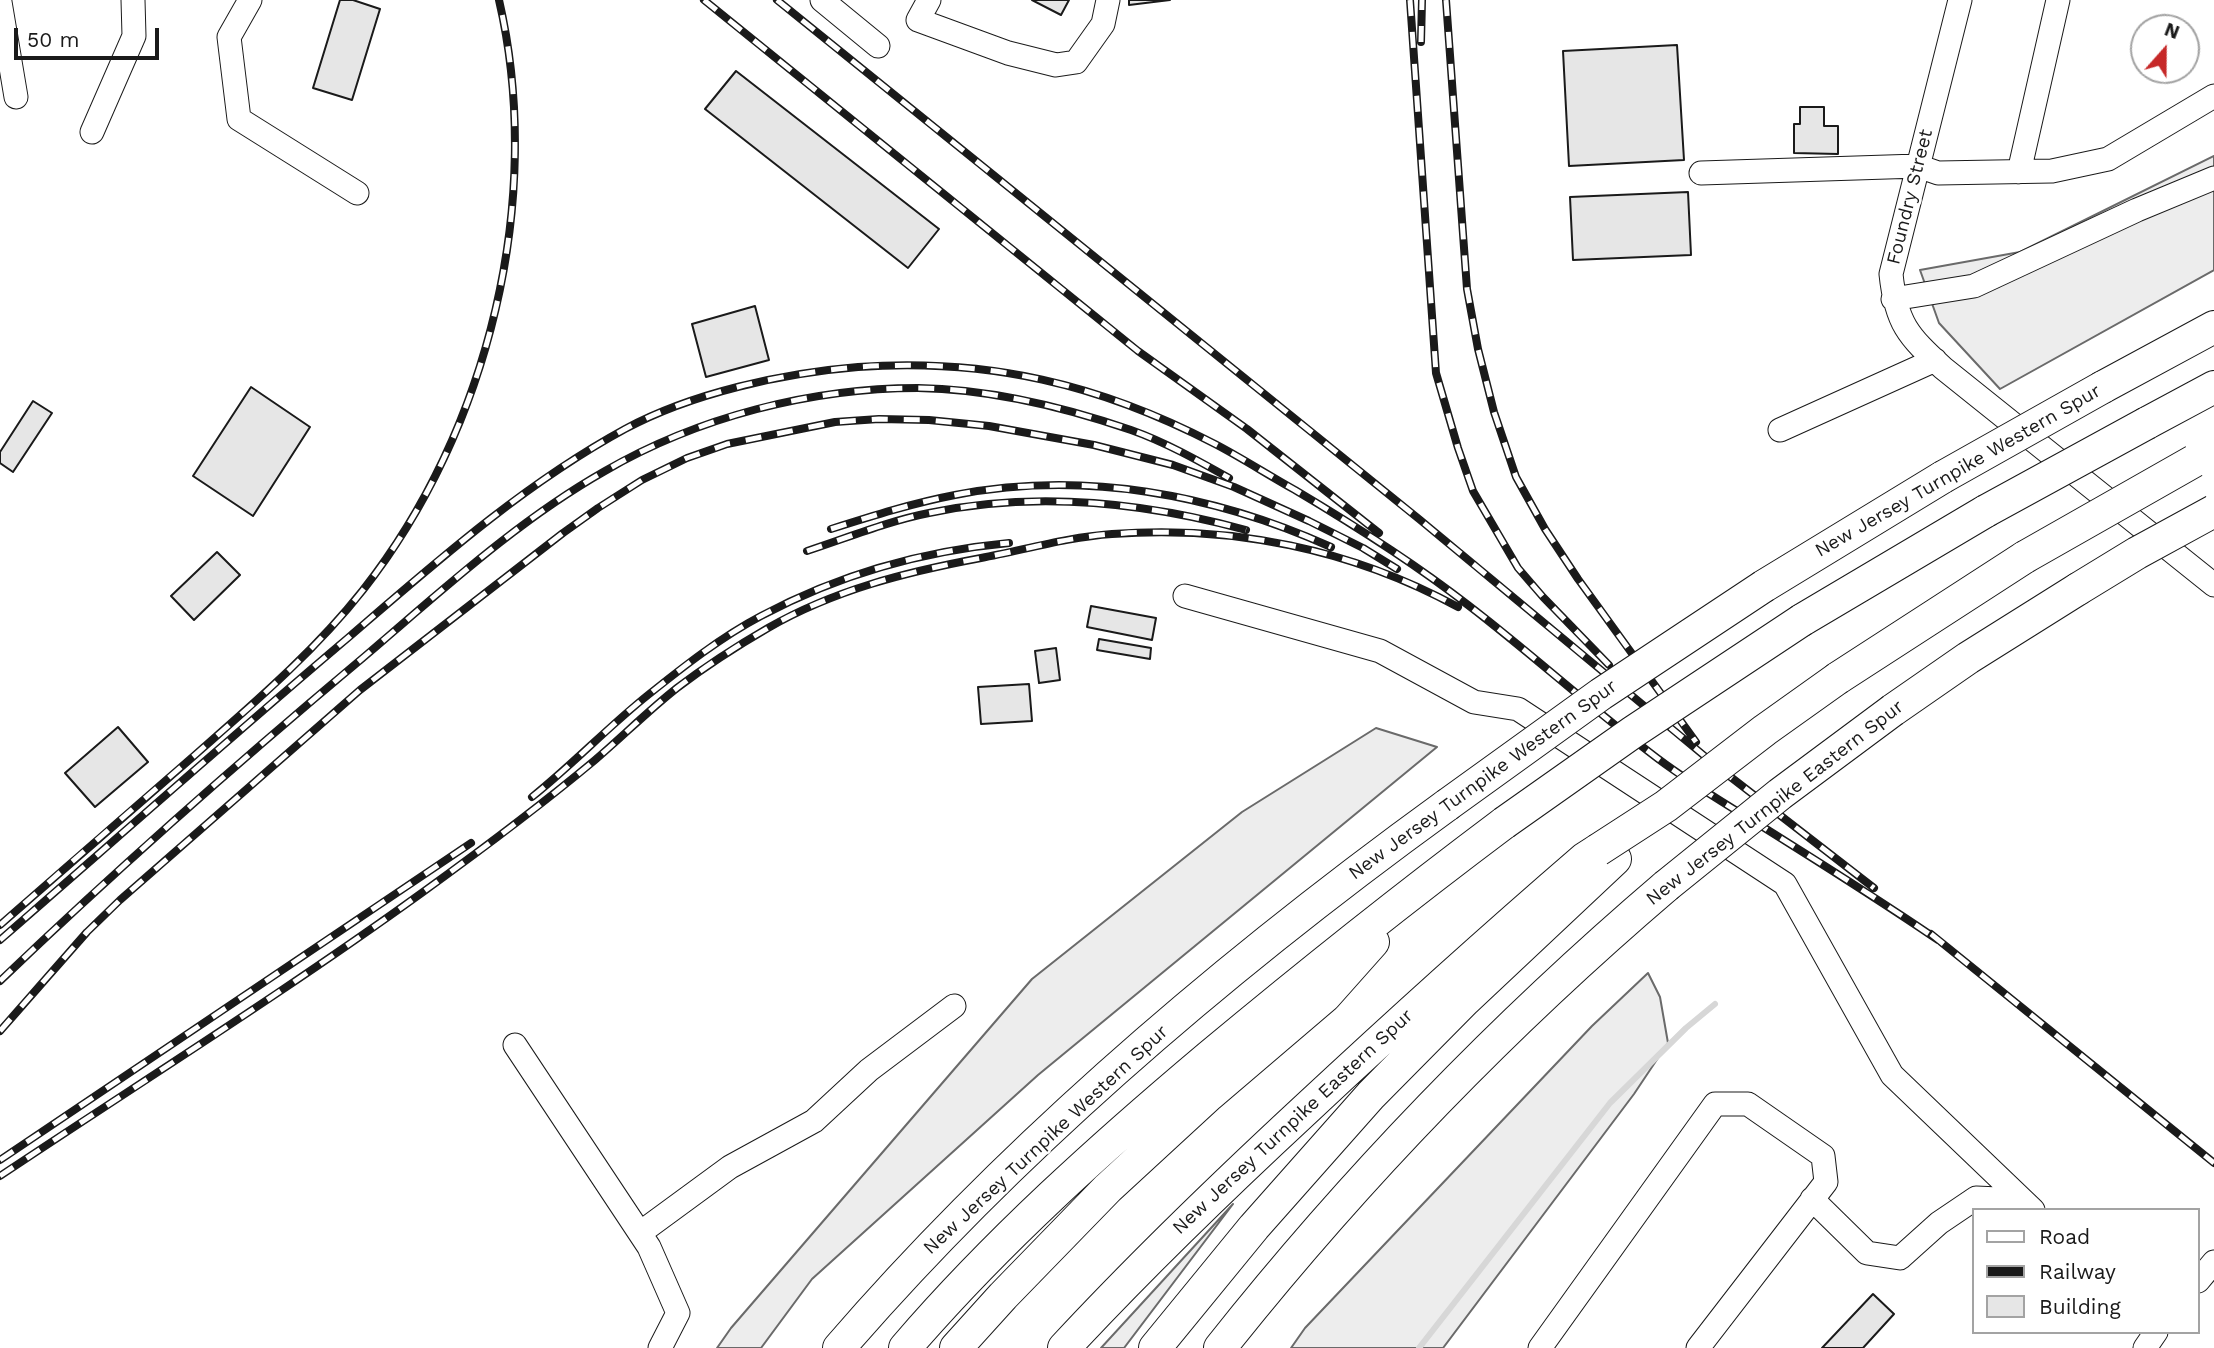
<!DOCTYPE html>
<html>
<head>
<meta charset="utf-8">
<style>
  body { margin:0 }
  #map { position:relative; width:2214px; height:1348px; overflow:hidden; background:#fff; font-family:"Work Sans",sans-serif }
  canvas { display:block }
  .legend { position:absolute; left:1972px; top:1208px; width:228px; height:126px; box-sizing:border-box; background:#fff; border:2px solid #a3a3a3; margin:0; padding:9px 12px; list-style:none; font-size:21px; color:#1a1a1a }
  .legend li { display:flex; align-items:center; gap:14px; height:35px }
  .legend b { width:35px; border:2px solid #a3a3a3 }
  .north { position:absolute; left:2130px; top:14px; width:70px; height:70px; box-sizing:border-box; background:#fff; border:2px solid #a3a3a3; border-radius:50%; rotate:21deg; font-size:19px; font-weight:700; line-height:28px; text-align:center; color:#1a1a1a }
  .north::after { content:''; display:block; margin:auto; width:24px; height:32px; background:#c62828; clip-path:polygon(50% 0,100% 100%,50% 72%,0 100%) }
  .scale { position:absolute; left:14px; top:28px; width:145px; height:32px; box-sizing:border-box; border:4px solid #1a1a1a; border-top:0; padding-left:9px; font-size:21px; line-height:24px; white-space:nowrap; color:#1a1a1a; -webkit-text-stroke:5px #fff; paint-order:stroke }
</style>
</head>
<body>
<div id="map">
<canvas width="2214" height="1348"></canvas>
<ul class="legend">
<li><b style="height:9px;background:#fff"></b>Road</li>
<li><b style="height:9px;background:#1a1a1a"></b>Railway</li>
<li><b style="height:19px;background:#e6e6e6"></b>Building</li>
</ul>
<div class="north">N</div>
<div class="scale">50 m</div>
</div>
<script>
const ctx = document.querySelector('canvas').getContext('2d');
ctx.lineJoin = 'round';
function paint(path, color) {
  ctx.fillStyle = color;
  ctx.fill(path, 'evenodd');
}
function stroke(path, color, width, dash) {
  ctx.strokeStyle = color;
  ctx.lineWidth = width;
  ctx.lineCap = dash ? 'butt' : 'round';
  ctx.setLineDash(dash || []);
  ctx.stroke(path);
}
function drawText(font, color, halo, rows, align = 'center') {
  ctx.font = font + ' "Work Sans",sans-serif';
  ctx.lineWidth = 5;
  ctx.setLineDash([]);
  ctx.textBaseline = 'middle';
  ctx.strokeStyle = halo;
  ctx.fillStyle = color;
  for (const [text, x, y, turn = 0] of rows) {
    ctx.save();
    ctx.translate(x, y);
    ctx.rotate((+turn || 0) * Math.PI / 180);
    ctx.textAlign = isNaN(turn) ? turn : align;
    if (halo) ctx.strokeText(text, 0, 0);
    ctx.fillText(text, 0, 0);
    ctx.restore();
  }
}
const built = new Path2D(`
  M2214,156v114l-214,119 -61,-66 -19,-53 100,-18z
  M1376,728l61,19 -399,328 -226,204 -51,69h-44l14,-20 301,-349 210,-167z
  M1648,973l12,24 8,46 -34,51 -191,254h-152l14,-20 287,-302z
  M1233,1204l-109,144h-23z`);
paint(built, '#ededed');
stroke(built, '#6a6a6a', 2);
stroke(new Path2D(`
  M1419,1348l191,-245 76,-75 29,-24`), '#d7d7d7', 6);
const building = new Path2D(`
  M340,0h13l27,9 -28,91 -39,-12z
  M1032,0h37l-8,15z
  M1129,0h41l-41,5z
  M1677,45l7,115 -115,6 -6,-115z
  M736,71l203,158 -31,39 -203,-159z
  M1800,107h24v19h14v28l-44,-1v-29h6z
  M1688,192l3,63 -118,5 -3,-63z
  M755,306l14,54 -63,17 -14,-53z
  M251,387l59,40 -57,89 -60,-40z
  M33,401l19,12 -39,59 -13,-9v-11z
  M217,552l23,23 -46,45 -23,-24z
  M1091,606l65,12 -4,22 -65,-13z
  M1099,639l52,9 -1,11 -53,-9z
  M1056,648l4,32 -21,3 -4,-32z
  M1029,684l3,37 -51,3 -3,-37z
  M118,727l30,35 -53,45 -30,-34z
  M1873,1294l21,20 -31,34h-41z`);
paint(building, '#e6e6e6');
stroke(building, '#1a1a1a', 2);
const minor = new Path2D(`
  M250,0l-21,37 10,82 118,74
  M822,0l56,46
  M929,0l-11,20 90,33 48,12 20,-3 27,-38 5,-24
  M1960,0l-69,274c5,49 17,62 52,94l271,217
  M0,2l16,95
  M92,132l42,-96 -1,-36
  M2019,172l39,-172
  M1701,173l217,-7 20,7 114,-2 56,-12 106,-63
  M1893,299l81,-13 163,-76 77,-32
  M1780,430l155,-70
  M1185,596l195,55 94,51 44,7 267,175 107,191 141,135
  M515,1045l134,202 29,66 -18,35
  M1812,1199l55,54 33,5 39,-35 37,-25 45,2
  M640,1233l90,-66 84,-46 55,-51 85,-64
  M2198,1281l16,-19
  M1540,1348l175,-244h33l75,52 3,26 -128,166
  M2145,1348l11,-16`);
const highway = new Path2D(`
  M2103,387l111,-60
  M2147,423l67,-36
  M1764,586l179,-109
  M1802,620l184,-109
  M1838,678l187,-121
  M1893,710l75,-52 110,-69
  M839,1348c177,-205 390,-385 608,-543
  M905,1348c91,-106 198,-202 305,-292 96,-80 194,-158 294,-233
  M956,1348l47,-52 105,-108 101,-93 116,-99 48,-54
  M1064,1348c77,-83 158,-161 241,-238 91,-85 184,-169 279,-251l14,-9
  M1155,1348l99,-121 117,-132 94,-95 150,-141
  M1220,1348c134,-169 282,-322 446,-462`);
stroke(minor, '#1a1a1a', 25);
stroke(highway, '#1a1a1a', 34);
stroke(minor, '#fff', 23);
stroke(highway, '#fff', 32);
const rail = new Path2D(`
  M704,0l434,351 109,78 132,104
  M777,0l642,519 300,249 155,120
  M1410,0l26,373 22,75 15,43 45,77 25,29 66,68
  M1446,0l21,289 11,60 16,63 22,65 29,52 33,50 118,163
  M1421,42l1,-42
  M831,529c41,-13 82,-26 124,-34 128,-25 258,-1 376,52
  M807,551c40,-13 81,-30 122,-38 106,-22 214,-11 317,17
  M532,797c40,-32 76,-70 116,-102 35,-28 73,-58 113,-79 77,-41 161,-65 248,-73
  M0,925c65,-57 130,-114 195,-170 59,-52 119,-103 168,-165 126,-160 182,-391 136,-590
  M1931,934l283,229
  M0,940c116,-101 231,-203 349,-303 87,-75 175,-153 276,-208 67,-36 158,-56 233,-62 131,-9 241,17 357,77 27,14 53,31 80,46 59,35 119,73 173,115 64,49 124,104 189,153 33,25 70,47 106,69 59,37 118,74 175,113
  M0,981c116,-111 235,-216 358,-319 79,-67 157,-140 247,-191 93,-54 206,-83 313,-83 72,1 146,19 213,42 34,12 66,30 98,48
  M0,1031l87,-99 33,-32 240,-210 203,-157 35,-25 44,-28 45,-22 40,-14 108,-22 44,-3 50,1 60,6 105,19 79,20 61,22 75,34 54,27 34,21
  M0,1160l471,-317
  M0,1176c141,-94 286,-185 423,-284 58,-42 117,-86 172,-132 28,-24 54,-50 82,-72 29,-22 60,-42 91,-60 66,-38 138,-56 213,-70 43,-8 87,-21 131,-24 121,-9 239,15 346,73`);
stroke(rail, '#1a1a1a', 8);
stroke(rail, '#fff', 5, [16]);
const highwayBridge = new Path2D(`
  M1943,477l160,-90
  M1986,511l161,-88
  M2025,557l169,-96
  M2078,589l59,-36 77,-42
  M1447,805l154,-111 163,-108
  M1504,823l129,-91 169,-112
  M1598,850l68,-44 99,-76 73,-52
  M1666,886l114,-92 113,-84`);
stroke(highwayBridge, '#1a1a1a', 34, []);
stroke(highwayBridge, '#fff', 32);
drawText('19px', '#1a1a1a', '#fff', [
  ["Foundry Street",1910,197,-76],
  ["New Jersey Turnpike Western Spur",1958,471,-30],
  ["New Jersey Turnpike Western Spur",1483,780,-36],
  ["New Jersey Turnpike Eastern Spur",1775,803,-38],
  ["New Jersey Turnpike Eastern Spur",1293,1122,-43],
  ["New Jersey Turnpike Western Spur",1046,1140,-43]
]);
</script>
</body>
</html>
